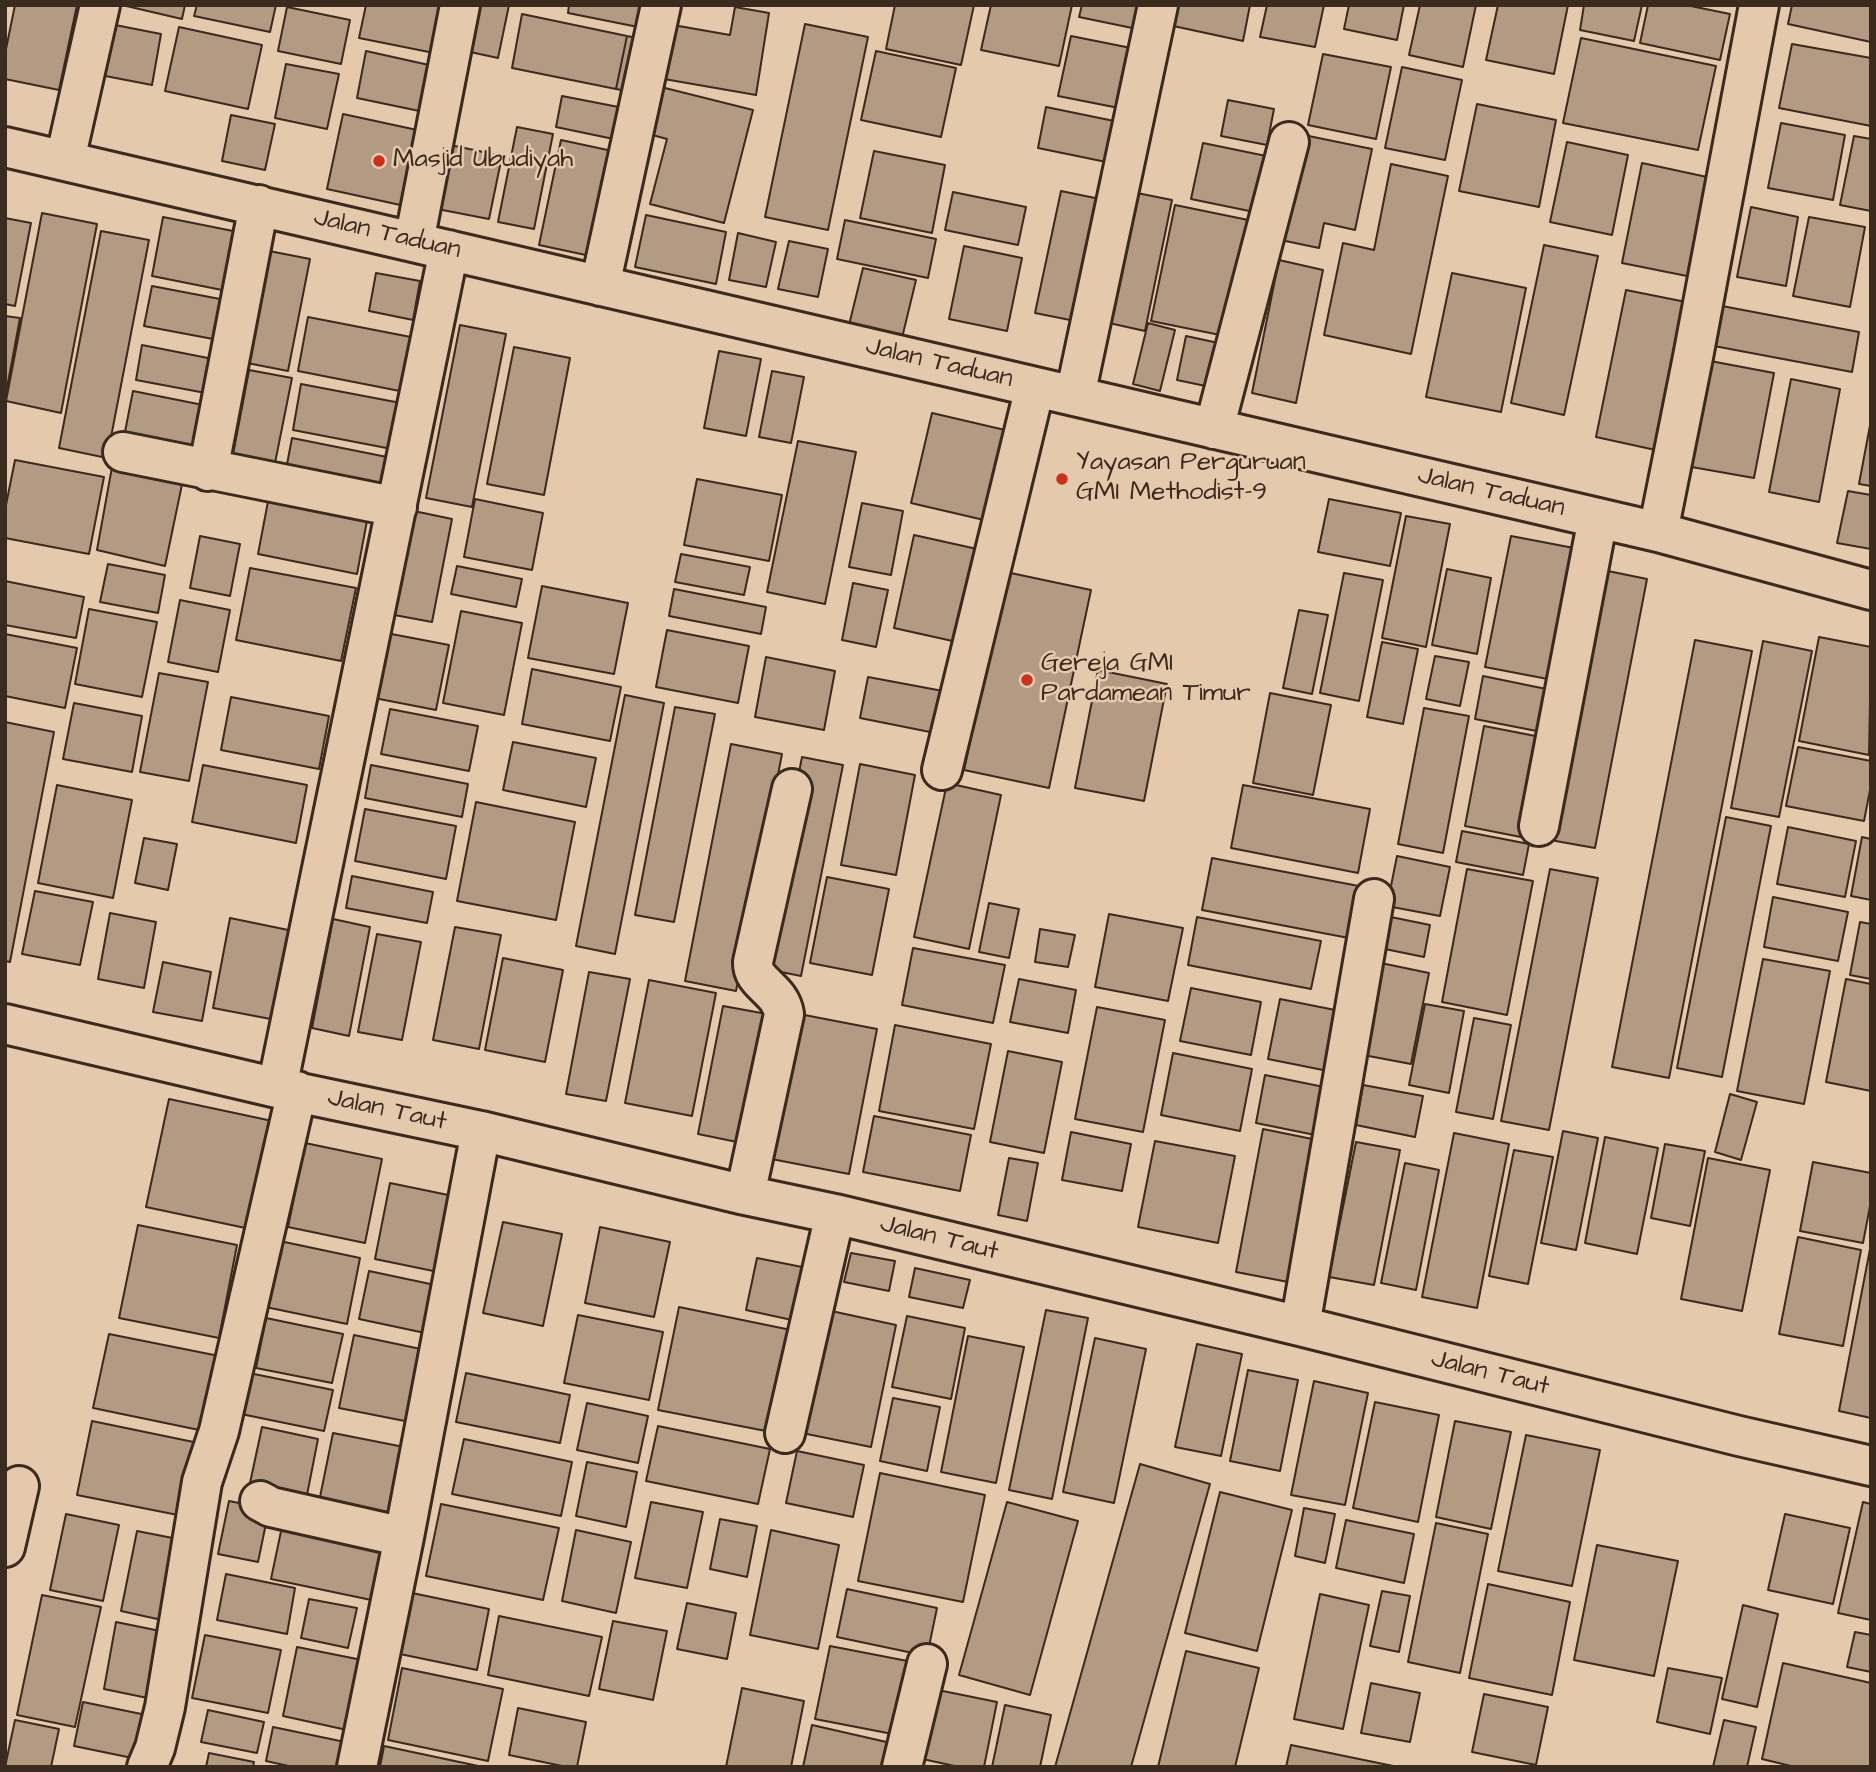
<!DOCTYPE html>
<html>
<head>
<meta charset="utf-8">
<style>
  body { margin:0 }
  #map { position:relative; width:1876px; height:1772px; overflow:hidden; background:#e5c9ad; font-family:"Architects Daughter",sans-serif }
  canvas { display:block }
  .frame { position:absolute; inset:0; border:7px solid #3b2a1e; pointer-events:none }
</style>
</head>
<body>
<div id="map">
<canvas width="1876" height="1772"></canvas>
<div class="frame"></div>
</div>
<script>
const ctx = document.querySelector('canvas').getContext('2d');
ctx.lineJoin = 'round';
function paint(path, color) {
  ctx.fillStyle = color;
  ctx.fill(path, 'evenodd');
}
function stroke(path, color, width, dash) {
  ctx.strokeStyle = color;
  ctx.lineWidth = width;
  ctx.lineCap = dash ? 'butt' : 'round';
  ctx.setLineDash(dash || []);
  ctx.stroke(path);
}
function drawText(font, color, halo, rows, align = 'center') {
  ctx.font = font + ' "Architects Daughter",sans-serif';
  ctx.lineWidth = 5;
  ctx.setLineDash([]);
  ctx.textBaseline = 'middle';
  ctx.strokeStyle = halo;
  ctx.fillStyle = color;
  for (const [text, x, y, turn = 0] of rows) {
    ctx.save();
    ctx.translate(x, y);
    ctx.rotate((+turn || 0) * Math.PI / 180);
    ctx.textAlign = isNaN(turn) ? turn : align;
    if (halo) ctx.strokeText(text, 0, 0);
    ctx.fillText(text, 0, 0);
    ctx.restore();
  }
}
const building = new Path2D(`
  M15,5h62l-18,85 -54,-11v-25z
  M122,5h63l-3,14z
  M197,5h79l-6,27 -76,-16z
  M366,5h83l-10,49 -80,-16z
  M470,5h39l-11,53 -37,-8z
  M569,5h79l-5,23 -75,-15z
  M895,5h79l-13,60 -75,-16z
  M991,5h81l-13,61 -78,-16z
  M1082,5h59l-4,24 -58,-12z
  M1168,5h82l-7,36 -79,-17z
  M1267,5h57l-9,42 -55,-10z
  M1349,5h55l-7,35 -53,-11z
  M1420,5h56l-13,62 -54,-12z
  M1498,5h70l-14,69 -68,-14z
  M1584,5h58l-8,36 -54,-11z
  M1648,5h38l44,9 -10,46 -80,-17z
  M1792,5h79v37l-83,-18z
  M287,7l63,13 -9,44 -63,-13z
  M735,7l34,6 -13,82 -92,-16 9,-54 57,10z
  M522,14l105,22 -11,53 -104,-21z
  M105,23l56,11 -9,51 -57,-11z
  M805,24l63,13 -40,193 -63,-13z
  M179,27l83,18 -14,64 -83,-18z
  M627,36l20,4 -11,53 -20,-4z
  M1071,36l70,14 -12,60 -71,-14z
  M1581,38l135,28 -18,84 -135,-27z
  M1792,44l79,14v68l-92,-18z
  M366,51l72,16 -9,46 -72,-15z
  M876,51l80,17 -15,69 -80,-17z
  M1323,54l68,13 -15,72 -68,-14z
  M286,64l53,10 -12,55 -52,-11z
  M1402,67l60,13 -17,80 -60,-12z
  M657,86l96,24 -29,113 -74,-19 17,-65 -22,-6z
  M562,96l72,14 -6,32 -72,-15z
  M1228,100l46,9 -7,36 -46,-9z
  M1477,104l79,16 -17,87 -80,-16z
  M1046,107l73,15 -8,41 -73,-15z
  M343,114l88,19 -17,75 -87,-19z
  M231,115l44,9 -10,46 -43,-9z
  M1781,123l64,12 -12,65 -65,-12z
  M517,127l36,7 -19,95 -36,-7z
  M1294,133l78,16 -17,81 -31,-7 -5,25 -48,-10z
  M1854,136l17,3v72l-31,-6z
  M561,140l56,12 -22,105 -56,-12z
  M1567,142l61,13 -16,80 -62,-13z
  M441,143l61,13 -13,63 -62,-12z
  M1203,143l68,14 -12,56 -68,-14z
  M874,151l71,14 -13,68 -72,-15z
  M1642,163l65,14 -20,99 -65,-13z
  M1391,164l57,12 -37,178 -87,-19 19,-92 31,7z
  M1061,191l39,8 -25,122 -40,-8z
  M1127,191l45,9 -27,131 -45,-10z
  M953,192l73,15 -8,38 -73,-15z
  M1175,205l83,17 -23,116 -84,-17z
  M1751,207l47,10 -12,69 -49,-9z
  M42,213l55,11 -36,189 -55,-12z
  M646,215l80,17 -10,52 -81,-17z
  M163,217l85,17 -11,59 -85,-17z
  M1809,217l56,10 -15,80 -57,-11z
  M5,218l26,5 -16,83 -10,-2z
  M845,220l91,19 -8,39 -91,-19z
  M101,231l48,9 -42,218 -48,-10z
  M738,233l38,9 -10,45 -37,-7z
  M789,241l39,8 -10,48 -40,-8z
  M1544,245l54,11 -34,159 -53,-12z
  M964,246l58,12 -15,73 -58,-12z
  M264,250l46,9 -22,112 -46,-9z
  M1279,260l44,10 -27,133 -44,-10z
  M863,268l53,12 -14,58 -53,-13z
  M376,273l44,8 -7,39 -44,-9z
  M1452,273l74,15 -25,124 -75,-15z
  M152,286l68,13 -7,40 -69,-13z
  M1626,290l65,13 -31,148 -64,-14z
  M1722,306l137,26 -7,40 -138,-26z
  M5,316l15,2 -13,70h-2z
  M308,317l113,22 -11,54 -112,-22z
  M1148,323l27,7 -15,61 -27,-7z
  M460,325l46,9 -34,173 -46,-9z
  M1186,336l37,8 -8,44 -38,-8z
  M142,345l76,15 -7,34 -75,-14z
  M514,347l56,11 -26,137 -57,-11z
  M719,351l42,8 -15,77 -42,-8z
  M1705,360l69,13 -20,105 -68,-12z
  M249,370l43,8 -19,95 -42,-8z
  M772,371l32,6 -13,66 -32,-6z
  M1791,379l49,10 -21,113 -50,-10z
  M301,384l105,20 -9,46 -104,-20z
  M133,391l80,16 -11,55 -80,-15z
  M932,413l73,17 -21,90 -73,-17z
  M1871,420v66l-12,-2z
  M292,438l100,20 -7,37 -100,-20z
  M798,441l58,11 -31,152 -58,-12z
  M114,456l71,14 -20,96 -68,-16z
  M15,460l89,17 -15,77 -84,-16v-28z
  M697,479l85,16 -13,66 -85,-16z
  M270,491l99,19 -12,64 -99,-20z
  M1848,491l23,4v54l-34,-6z
  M475,499l68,14 -11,57 -68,-13z
  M1329,499l72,14 -11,53 -72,-14z
  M862,503l41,8 -12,64 -42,-8z
  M409,510l43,9 -20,103 -43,-8z
  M1406,516l44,8 -24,123 -44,-9z
  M914,535l63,14 -20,93 -63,-14z
  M200,536l40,8 -10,52 -40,-8z
  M1511,536l68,13 -26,131 -68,-13z
  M681,554l69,13 -6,28 -69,-13z
  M108,564l57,11 -7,38 -58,-11z
  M457,566l65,13 -6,28 -65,-13z
  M250,568l106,20 -15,73 -105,-21z
  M1447,569l44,9 -14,76 -45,-9z
  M1603,570l44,9 -52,269 -45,-8z
  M1006,572l85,18 -42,198 -85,-18z
  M1344,573l39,7 -24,121 -39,-8z
  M5,581l79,16 -8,41 -71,-13z
  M853,583l35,7 -12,57 -34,-7z
  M542,586l86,17 -14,71 -86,-16z
  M674,589l92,18 -5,27 -92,-18z
  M180,600l50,10 -12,62 -50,-10z
  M89,609l68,13 -15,75 -67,-13z
  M1299,610l29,5 -16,79 -29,-6z
  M461,611l61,12 -18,92 -61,-12z
  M667,630l82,16 -11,57 -82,-16z
  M381,632l68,13 -13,65 -67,-13z
  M5,634l72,14 -12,60 -60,-12z
  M1819,637l52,10 -2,108 -70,-14z
  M1695,640l57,11 -83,427 -57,-11z
  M1763,641l49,10 -33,166 -48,-9z
  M1382,642l36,7 -15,75 -36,-7z
  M1435,656l34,6 -9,44 -34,-7z
  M766,657l69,14 -11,59 -69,-13z
  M532,669l89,18 -11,54 -88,-17z
  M1098,670l69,14 -23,117 -69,-13z
  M159,673l49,9 -19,99 -49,-9z
  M1483,676l68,14 -9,42 -67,-13z
  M868,677l75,14 -8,42 -75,-15z
  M1270,693l61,12 -18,90 -60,-12z
  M625,695l39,8 -49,251 -39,-8z
  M231,697l98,19 -10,53 -98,-19z
  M74,703l68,13 -10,56 -69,-13z
  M675,707l40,7 -41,208 -39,-7z
  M1424,708l45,8 -26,137 -45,-9z
  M390,709l88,17 -9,45 -88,-17z
  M5,722l49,10 -44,230 -5,-1z
  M1484,726l67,13 -20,100 -66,-13z
  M513,742l83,16 -10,49 -83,-17z
  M731,744l51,10 -46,237 -51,-10z
  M1798,747l73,14v24l-7,36 -78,-15z
  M802,757l41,8 -42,211 -40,-8z
  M860,764l55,11 -19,100 -55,-10z
  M203,765l104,20 -11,58 -104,-21z
  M371,765l97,19 -6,33 -97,-19z
  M947,783l54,12 -32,154 -55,-12z
  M57,785l75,15 -19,98 -75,-15z
  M1243,785l127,24 -12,64 -127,-25z
  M476,802l99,20 -19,98 -99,-19z
  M365,809l91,17 -10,53 -91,-18z
  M1726,817l45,9 -49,251 -45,-9z
  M1788,827l68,14 -11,56 -68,-13z
  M1462,831l67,13 -6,31 -67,-13z
  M1862,837l9,2v61l-20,-4z
  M144,838l33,6 -9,46 -33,-7z
  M1397,856l53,11 -10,49 -53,-10z
  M1212,858l152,29 -10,52 -152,-29z
  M1467,869l66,12 -26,134 -65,-13z
  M1550,869l48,9 -49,252 -48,-9z
  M352,876l81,16 -6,31 -81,-15z
  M827,877l62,12 -17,86 -62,-12z
  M35,891l58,11 -13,63 -58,-11z
  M1773,897l75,15 -10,49 -74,-14z
  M989,903l30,6 -10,49 -30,-6z
  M110,913l46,9 -12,66 -46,-9z
  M1109,914l74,14 -15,73 -73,-14z
  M1386,916l44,9 -6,32 -44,-9z
  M1197,917l124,24 -10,48 -123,-24z
  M230,918l68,14 -17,89 -68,-13z
  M333,919l37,8 -21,109 -37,-8z
  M1860,922l11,2v55l-21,-4z
  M455,927l46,8 -22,114 -46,-9z
  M1040,929l35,6 -7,32 -33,-5z
  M377,934l44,8 -19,98 -44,-8z
  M913,948l92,17 -12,58 -91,-18z
  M503,958l60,12 -18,92 -60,-12z
  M1763,959l67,12 -26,133 -67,-13z
  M163,962l48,10 -9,49 -49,-9z
  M1376,962l53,11 -18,91 -53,-10z
  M589,972l41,7 -24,122 -40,-7z
  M1019,979l57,11 -8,43 -58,-11z
  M1846,979l25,5v107l-45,-9z
  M649,980l67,13 -24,123 -67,-13z
  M1191,988l70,14 -10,53 -71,-14z
  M1280,999l60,12 -12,60 -60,-12z
  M1425,1004l39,7 -15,82 -40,-8z
  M723,1006l44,8 -25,129 -44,-9z
  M1097,1007l68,13 -22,112 -68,-13z
  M789,1012l88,17 -28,145 -88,-17z
  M1474,1018l37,7 -18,94 -37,-7z
  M895,1025l96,19 -17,85 -95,-18z
  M1008,1051l54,11 -18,91 -54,-11z
  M1173,1053l79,16 -12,62 -79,-16z
  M1265,1075l59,12 -9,48 -59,-12z
  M1363,1085l60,11 -8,41 -59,-12z
  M1730,1094l27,8 -16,58 -26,-8z
  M169,1099l108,23 -22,108 -109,-23z
  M874,1116l97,19 -11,56 -97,-19z
  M1263,1129l69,14 -28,142 -68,-13z
  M1563,1131l35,7 -22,112 -35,-7z
  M1071,1132l60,12 -9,47 -60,-11z
  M1454,1133l55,11 -32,164 -55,-11z
  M1605,1137l53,11 -21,106 -52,-11z
  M1155,1141l80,15 -17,87 -80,-16z
  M1356,1142l44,8 -26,135 -45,-8z
  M305,1143l77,16 -17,84 -77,-16z
  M1665,1144l40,7 -15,75 -39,-8z
  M1514,1150l39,7 -25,127 -39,-8z
  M1009,1158l29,5 -11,58 -29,-6z
  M1708,1158l62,12 -28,141 -61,-12z
  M1813,1162l58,11v28l-8,42 -63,-12z
  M1405,1163l34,7 -23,120 -35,-7z
  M390,1183l68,14 -15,76 -68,-14z
  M503,1222l59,12 -19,92 -60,-13z
  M138,1225l99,20 -18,93 -100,-20z
  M600,1227l70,15 -16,75 -69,-14z
  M1798,1237l63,13 -18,96 -64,-12z
  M275,1240l85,18 -13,66 -86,-18z
  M1870,1249h1v169l-32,-7z
  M851,1253l44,8 -6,30 -45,-9z
  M757,1258l55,11 -11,53 -55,-12z
  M915,1268l55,12 -7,28 -54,-11z
  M369,1271l66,14 -10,48 -66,-14z
  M679,1307l112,23 -20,102 -113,-22z
  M822,1309l74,16 -25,122 -74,-15z
  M1046,1310l42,8 -36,181 -43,-9z
  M578,1315l85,17 -14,68 -85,-17z
  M907,1316l58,12 -14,71 -59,-12z
  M266,1318l77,16 -11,49 -76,-15z
  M109,1334l110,22 -15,75 -111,-23z
  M354,1335l81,17 -15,72 -81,-16z
  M968,1336l56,11 -28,136 -55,-11z
  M1095,1338l51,11 -32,154 -51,-11z
  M1197,1344l45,10 -21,102 -46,-9z
  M1248,1370l50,10 -18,91 -50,-10z
  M249,1373l84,17 -9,41 -83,-17z
  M466,1373l104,22 -10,48 -104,-21z
  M1314,1381l54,12 -23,112 -54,-10z
  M893,1398l47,9 -13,64 -47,-10z
  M1375,1402l64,13 -21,107 -65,-14z
  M587,1403l61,13 -10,47 -61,-13z
  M92,1421l116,24 -15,73 -116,-23z
  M1455,1421l56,11 -20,97 -55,-12z
  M658,1426l112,23 -12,55 -112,-23z
  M262,1427l56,12 -11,56 -57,-12z
  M333,1433l76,15 -14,69 -76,-15z
  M1526,1435l74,15 -28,136 -74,-15z
  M464,1439l108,23 -11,54 -109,-22z
  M797,1451l67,14 -11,52 -67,-14z
  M587,1462l50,10 -11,55 -50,-11z
  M1140,1464l70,20 -79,283h-76z
  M880,1473l105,22 -22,107 -105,-21z
  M1220,1492l72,18 -35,141 -72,-18z
  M229,1501l40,8 -11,53 -40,-8z
  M651,1502l52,10 -16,76 -52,-10z
  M1007,1502l71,19 -48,174 -71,-20z
  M1863,1502l8,2v116l-33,-7z
  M441,1504l118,24 -16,72 -117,-24z
  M1304,1508l31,6 -10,49 -30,-7z
  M66,1514l53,11 -16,76 -53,-11z
  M1785,1514l65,14 -17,76 -65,-14z
  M284,1517l105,22 -13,62 -105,-22z
  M720,1519l37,7 -10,51 -37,-8z
  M1346,1520l68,14 -10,49 -68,-15z
  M1436,1523l52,11 -28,139 -52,-11z
  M576,1530l55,12 -15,71 -54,-12z
  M771,1530l68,15 -21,104 -68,-14z
  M137,1531l51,10 -17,81 -50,-11z
  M1597,1545l81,16 -24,115 -80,-16z
  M226,1574l69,14 -8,46 -70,-14z
  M1488,1584l82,18 -18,93 -83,-17z
  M847,1589l90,19 -10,48 -90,-19z
  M1382,1591l28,5 -11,56 -29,-6z
  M412,1593l77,16 -12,61 -77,-16z
  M1320,1594l49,11 -26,124 -49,-10z
  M42,1595l59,12 -26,120 -58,-12z
  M309,1599l48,9 -9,40 -47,-10z
  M687,1603l49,10 -9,46 -50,-10z
  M1743,1605l35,9 -21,93 -35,-8z
  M499,1616l103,21 -13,59 -101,-21z
  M613,1621l54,10 -14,69 -54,-11z
  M116,1622l59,12 -13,67 -58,-12z
  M1855,1632l16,3v37l-24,-5z
  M205,1635l76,15 -13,63 -76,-15z
  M830,1646l93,18 -15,73 -93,-18z
  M297,1647l65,13 -15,70 -64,-14z
  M1186,1651l73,17 -24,99h-77z
  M1783,1663l88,20v84h-76l-33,-8z
  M402,1668l101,21 -15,72 -100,-21z
  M1668,1668l54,10 -12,56 -53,-12z
  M1371,1683l49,10 -10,49 -49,-9z
  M742,1688l62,13 -13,66h-65z
  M933,1689l64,13 -13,65h-25l-41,-9z
  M1484,1694l64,13 -12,58 -64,-13z
  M83,1702l73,15 -9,44 -73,-15z
  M1005,1705l46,10 -11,52h-48z
  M518,1708l68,14 -9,45h-10l-58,-12z
  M208,1710l56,12 -7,31 -56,-11z
  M15,1720l44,9 -8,38h-46z
  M1724,1720l32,7 -9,40h-34z
  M812,1725l92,21 -5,21h-96z
  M273,1727l72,15 -5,25h-47l-27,-6z
  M1291,1745l107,22h-112z
  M384,1746l99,21h-103z
  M209,1753l45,9 -1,5h-47z`);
paint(building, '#b39a83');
stroke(building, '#3b2a1e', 2);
const minor = new Path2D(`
  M5,147l1653,385 213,58
  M65,160l35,-155
  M414,242l46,-237
  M600,286l61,-281
  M1075,396l83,-391
  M1214,429l75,-287
  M123,452l274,55
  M208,471l51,-266
  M1658,532l35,-175 66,-352
  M942,770l93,-383
  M1539,826l59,-308
  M5,1024l272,64 204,43 264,64 90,19 465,112 439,110 132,30
  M277,1088l172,-838
  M745,1195l39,-181c-4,-26 -32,-30 -31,-52l39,-173
  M1300,1326l74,-427
  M785,1433l50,-219
  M260,1501l11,6 133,30
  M5,1547l14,-61
  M147,1767l8,-19 10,-41 37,-225 17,-51 78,-340
  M357,1767l47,-230 77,-406
  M902,1767l25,-103`);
stroke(minor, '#3b2a1e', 44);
stroke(minor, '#e5c9ad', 38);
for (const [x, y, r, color] of [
  [379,161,7,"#c8321e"],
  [1062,479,7,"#c8321e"],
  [1027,680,7,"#c8321e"]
]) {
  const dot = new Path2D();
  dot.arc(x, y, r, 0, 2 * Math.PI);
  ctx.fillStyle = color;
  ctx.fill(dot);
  stroke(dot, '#e5c9ad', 2.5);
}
drawText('26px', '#3b2a1e', '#e5c9ad', [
  ["Masjid Ubudiyah",393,161],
  ["Yayasan Perguruan",1076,464],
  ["GMI Methodist-9",1076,494],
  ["Gereja GMI",1041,665],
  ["Pardamean Timur",1041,695]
], 'left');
drawText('26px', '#3b2a1e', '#e5c9ad', [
  ["Jalan Taduan",387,235,13],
  ["Jalan Taduan",939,364,13],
  ["Jalan Taduan",1491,493,13],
  ["Jalan Taut",387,1111,12],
  ["Jalan Taut",939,1239,14],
  ["Jalan Taut",1490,1374,14]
]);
</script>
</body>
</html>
